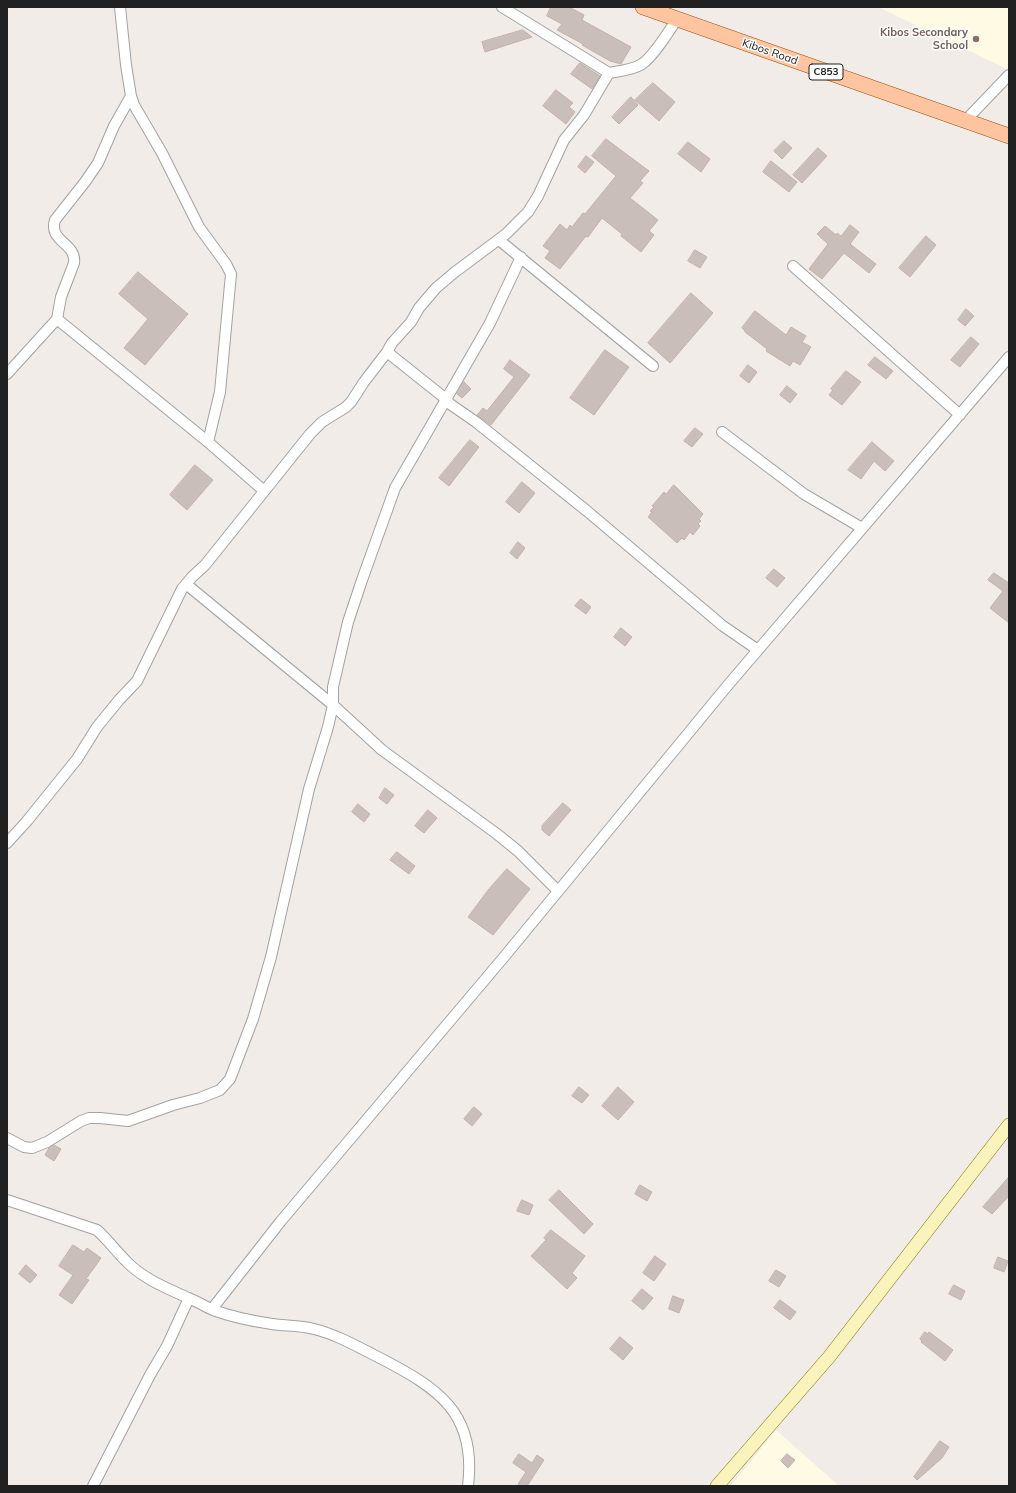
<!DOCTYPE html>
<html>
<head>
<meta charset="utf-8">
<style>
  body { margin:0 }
  #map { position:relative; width:1016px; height:1493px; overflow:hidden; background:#f2ece8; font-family:Mulish,sans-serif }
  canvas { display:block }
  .frame { position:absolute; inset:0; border:8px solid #212121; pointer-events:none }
</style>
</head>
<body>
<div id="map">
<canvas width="1016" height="1493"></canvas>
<div class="frame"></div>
</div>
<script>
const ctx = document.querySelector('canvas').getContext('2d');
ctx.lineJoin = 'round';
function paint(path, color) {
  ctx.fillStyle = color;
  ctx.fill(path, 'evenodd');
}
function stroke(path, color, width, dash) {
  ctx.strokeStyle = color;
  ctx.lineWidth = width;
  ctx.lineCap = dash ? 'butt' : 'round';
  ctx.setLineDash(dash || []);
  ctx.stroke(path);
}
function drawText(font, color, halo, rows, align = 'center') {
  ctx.font = font + ' Mulish,sans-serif';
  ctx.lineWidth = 3;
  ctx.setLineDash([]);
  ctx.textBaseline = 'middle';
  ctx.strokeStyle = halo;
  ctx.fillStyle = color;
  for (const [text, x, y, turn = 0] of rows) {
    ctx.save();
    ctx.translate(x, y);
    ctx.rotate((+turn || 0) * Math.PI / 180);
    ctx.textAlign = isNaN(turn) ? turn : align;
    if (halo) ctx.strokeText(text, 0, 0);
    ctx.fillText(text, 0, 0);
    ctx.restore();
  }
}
paint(new Path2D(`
  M878,7h131v63z
  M776,1430l63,56h-108z`), '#fffae3');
const building = new Path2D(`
  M551,7h18l15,8 -2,5 49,27 -10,17 -11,-3 -28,-16 1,-1 -26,-14 5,-6 -15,-8z
  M523,30l9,7 -47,15 -3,-10z
  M580,63l20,13 -8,13 -21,-15z
  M653,83l22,19 -16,19 -24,-21z
  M556,90l17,13 -4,4 6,5 -9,12 -23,-18z
  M631,97l7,8 -19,19 -7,-7z
  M606,139l43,32 -9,10 3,2 -13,15 28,22 -9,11 5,4 -13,17 -20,-16 1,-2 -20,-16 -14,19 -2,-1 -26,33 -15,-11 5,-7 -7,-5 17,-22 7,6 3,-5 2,2 11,-14 2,1 31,-38 -24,-20z
  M784,141l8,7 -10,11 -8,-8z
  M688,142l22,17 -9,13 -23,-18z
  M818,148l9,8 -25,27 -9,-8z
  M586,156l8,6 -9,11 -7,-6z
  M771,161l26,21 -8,10 -26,-20z
  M850,225l9,7 -9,12 26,20 -7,9 -25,-20 -22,26 -13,-10 19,-25 -11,-10 8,-8 11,9 1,-2 4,3z
  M926,236l10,9 -26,32 -11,-9z
  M695,250l12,7 -7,11 -12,-7z
  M138,272l50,42 -43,51 -21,-17 24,-29 -29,-25z
  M691,293l22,20 -43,50 -22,-20z
  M966,309l8,7 -9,10 -7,-6z
  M755,311l31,24 5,-8 15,9 -4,6 9,5 -11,18 -7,-4 -3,5 -24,-15 1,-2 -22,-17v-1l-3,-3z
  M971,337l8,7 -19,23 -9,-7z
  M605,350l24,17 -35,48 -24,-17z
  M875,357l18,14 -7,8 -18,-14z
  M510,360l20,15 -39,50 -14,-10 6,-7 4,3 27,-34 -10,-8z
  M748,365l9,7 -8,11 -9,-7z
  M846,371l15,11 -19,23 -13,-10 4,-5 -2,-1z
  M464,382l7,7 -9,9 -5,-4z
  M787,386l10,8 -7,9 -10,-8z
  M695,428l8,6 -11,13 -8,-6z
  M470,440l9,7 -30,39 -10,-8z
  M872,442l22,19 -9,10 -11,-10 -13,18 -13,-9z
  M195,465l18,15 -26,30 -17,-15z
  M522,482l13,11 -16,20 -13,-11z
  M674,485l29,29 -4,5 2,2 -3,3 2,2 -7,9 -3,-3 -6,8 -2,-2 -5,5 -29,-26 4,-5 -2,-1 4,-4 -2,-1 12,-14 2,2z
  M518,542l7,6 -8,11 -7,-6z
  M774,569l11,9 -8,9 -11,-9z
  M994,573l15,10v40l-19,-15 13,-17 -15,-11z
  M581,599l10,8 -5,7 -11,-8z
  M621,628l11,9 -7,9 -11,-9z
  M385,788l9,7 -7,9 -8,-6z
  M563,803l8,7 -22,26 -7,-6v-4z
  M358,804l12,10 -6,8 -12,-10z
  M428,810l9,8 -13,15 -9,-7z
  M397,852l18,14 -6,8 -19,-14z
  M507,869l23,20 -37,46 -25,-18 21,-28z
  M579,1087l10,8 -7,8 -10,-7z
  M618,1087l16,15 -16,18 -16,-14z
  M474,1107l8,7 -10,12 -8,-7z
  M54,1145l7,4 -7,12 -9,-6 4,-7z
  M1009,1177v19l-17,18 -9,-7z
  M640,1185l12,7 -5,9 -12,-7z
  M559,1190l34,34 -9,10 -35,-34z
  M522,1200l11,5 -4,10 -12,-4z
  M551,1230l34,26 -13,17 5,5 -10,11 -36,-33 15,-16 -2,-2z
  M73,1245l11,7 3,-4 14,10 -15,21 3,1 -17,24 -13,-9 14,-20 -14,-9z
  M655,1256l11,8 -12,17 -11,-8z
  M998,1257l10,4 -4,11 -10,-4z
  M26,1265l11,10 -7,8 -11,-9z
  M776,1270l10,6 -7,11 -10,-6z
  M954,1285l11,6 -4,9 -12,-6z
  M642,1289l11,9 -10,12 -11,-9z
  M673,1296l11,4 -5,13 -10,-4z
  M780,1300l16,12 -6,8 -16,-12z
  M925,1332l3,2 1,-2 24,18 -8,11 -24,-19 1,-1 -2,-2z
  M620,1337l13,11 -10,12 -13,-11z
  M940,1441l9,6 -7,11 -25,22 -3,-3z
  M519,1454l13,9 5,-8 7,5 -17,26h-6l-3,-2 8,-12 -13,-9z
  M787,1454l8,6 -7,8 -7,-7z`);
paint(building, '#cabebb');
stroke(building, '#c4b0a9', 1);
const minor = new Path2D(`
  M120,7l6,58 5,31 3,9 28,48 37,74 27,37 5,10 -11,118 -12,50 55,48
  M502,7l107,66
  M965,121l44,-46
  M499,240l154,126
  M793,266l167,149
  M57,319l151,123
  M387,352l59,47 4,5 26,18 111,89 136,115 35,24
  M7,374l50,-55 4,-22 13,-34c3,-20 -26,-21 -19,-43l30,-38 13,-19 16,-37 17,-30
  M722,432l82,62 58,34
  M186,584l147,121 49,45 115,84 21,17 40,40
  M7,843l20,-22 50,-62 20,-32 22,-27 18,-19 45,-92 10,-12 13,-12 105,-131 12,-12 24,-15 5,-5 13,-20 23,-30 5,-9 19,-21 8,-14 17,-20 19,-16 51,-38 22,-22 10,-16 26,-56 20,-25 25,-42c10,-2 24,-3 33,-9 12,-8 27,-33 35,-45
  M7,1138l17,9 8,1 15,-6 34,-21 8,-3h11l28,3 45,-16 27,-7 20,-8 10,-11 23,-60 18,-62 38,-168 19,-62 5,-22v-18l15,-65 14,-42 33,-92 95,-165 31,-66
  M7,1200l90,30c11,10 19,21 29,31 17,18 41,27 62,37 9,3 16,8 25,12 19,7 39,11 59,14 13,2 28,1 42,5 24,6 44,18 66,29 58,30 97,55 88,128
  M212,1309l69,-88 223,-264 224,-272 281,-328
  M93,1486l57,-111 17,-29 22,-48`);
const secondary = new Path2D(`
  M717,1486l112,-129 180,-232`);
const primary = new Path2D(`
  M643,7l366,129`);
stroke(minor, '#a2a2a2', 12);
stroke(secondary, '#7e7502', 14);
stroke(primary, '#9e4e00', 16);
stroke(minor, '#fff', 10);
stroke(secondary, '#fbf3bc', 13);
stroke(primary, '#fec5a0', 15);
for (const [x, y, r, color] of [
  [976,39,4,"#8d6e63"]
]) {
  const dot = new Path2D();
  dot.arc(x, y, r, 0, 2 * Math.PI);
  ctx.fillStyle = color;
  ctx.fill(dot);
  stroke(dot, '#fff', 1.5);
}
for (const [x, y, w] of [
  [826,72,34]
]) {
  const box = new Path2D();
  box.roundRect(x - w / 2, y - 8, w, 16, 3);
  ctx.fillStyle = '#fff';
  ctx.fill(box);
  stroke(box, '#212121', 1);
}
drawText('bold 10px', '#212121', null, [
  ["C853",826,72]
]);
drawText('bold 11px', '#785e54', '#fff', [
  ["Kibos Secondary",968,33],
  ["School",968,46]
], 'right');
drawText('11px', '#212121', '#fff', [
  ["Kibos Road",770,52,19]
]);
</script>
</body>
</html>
